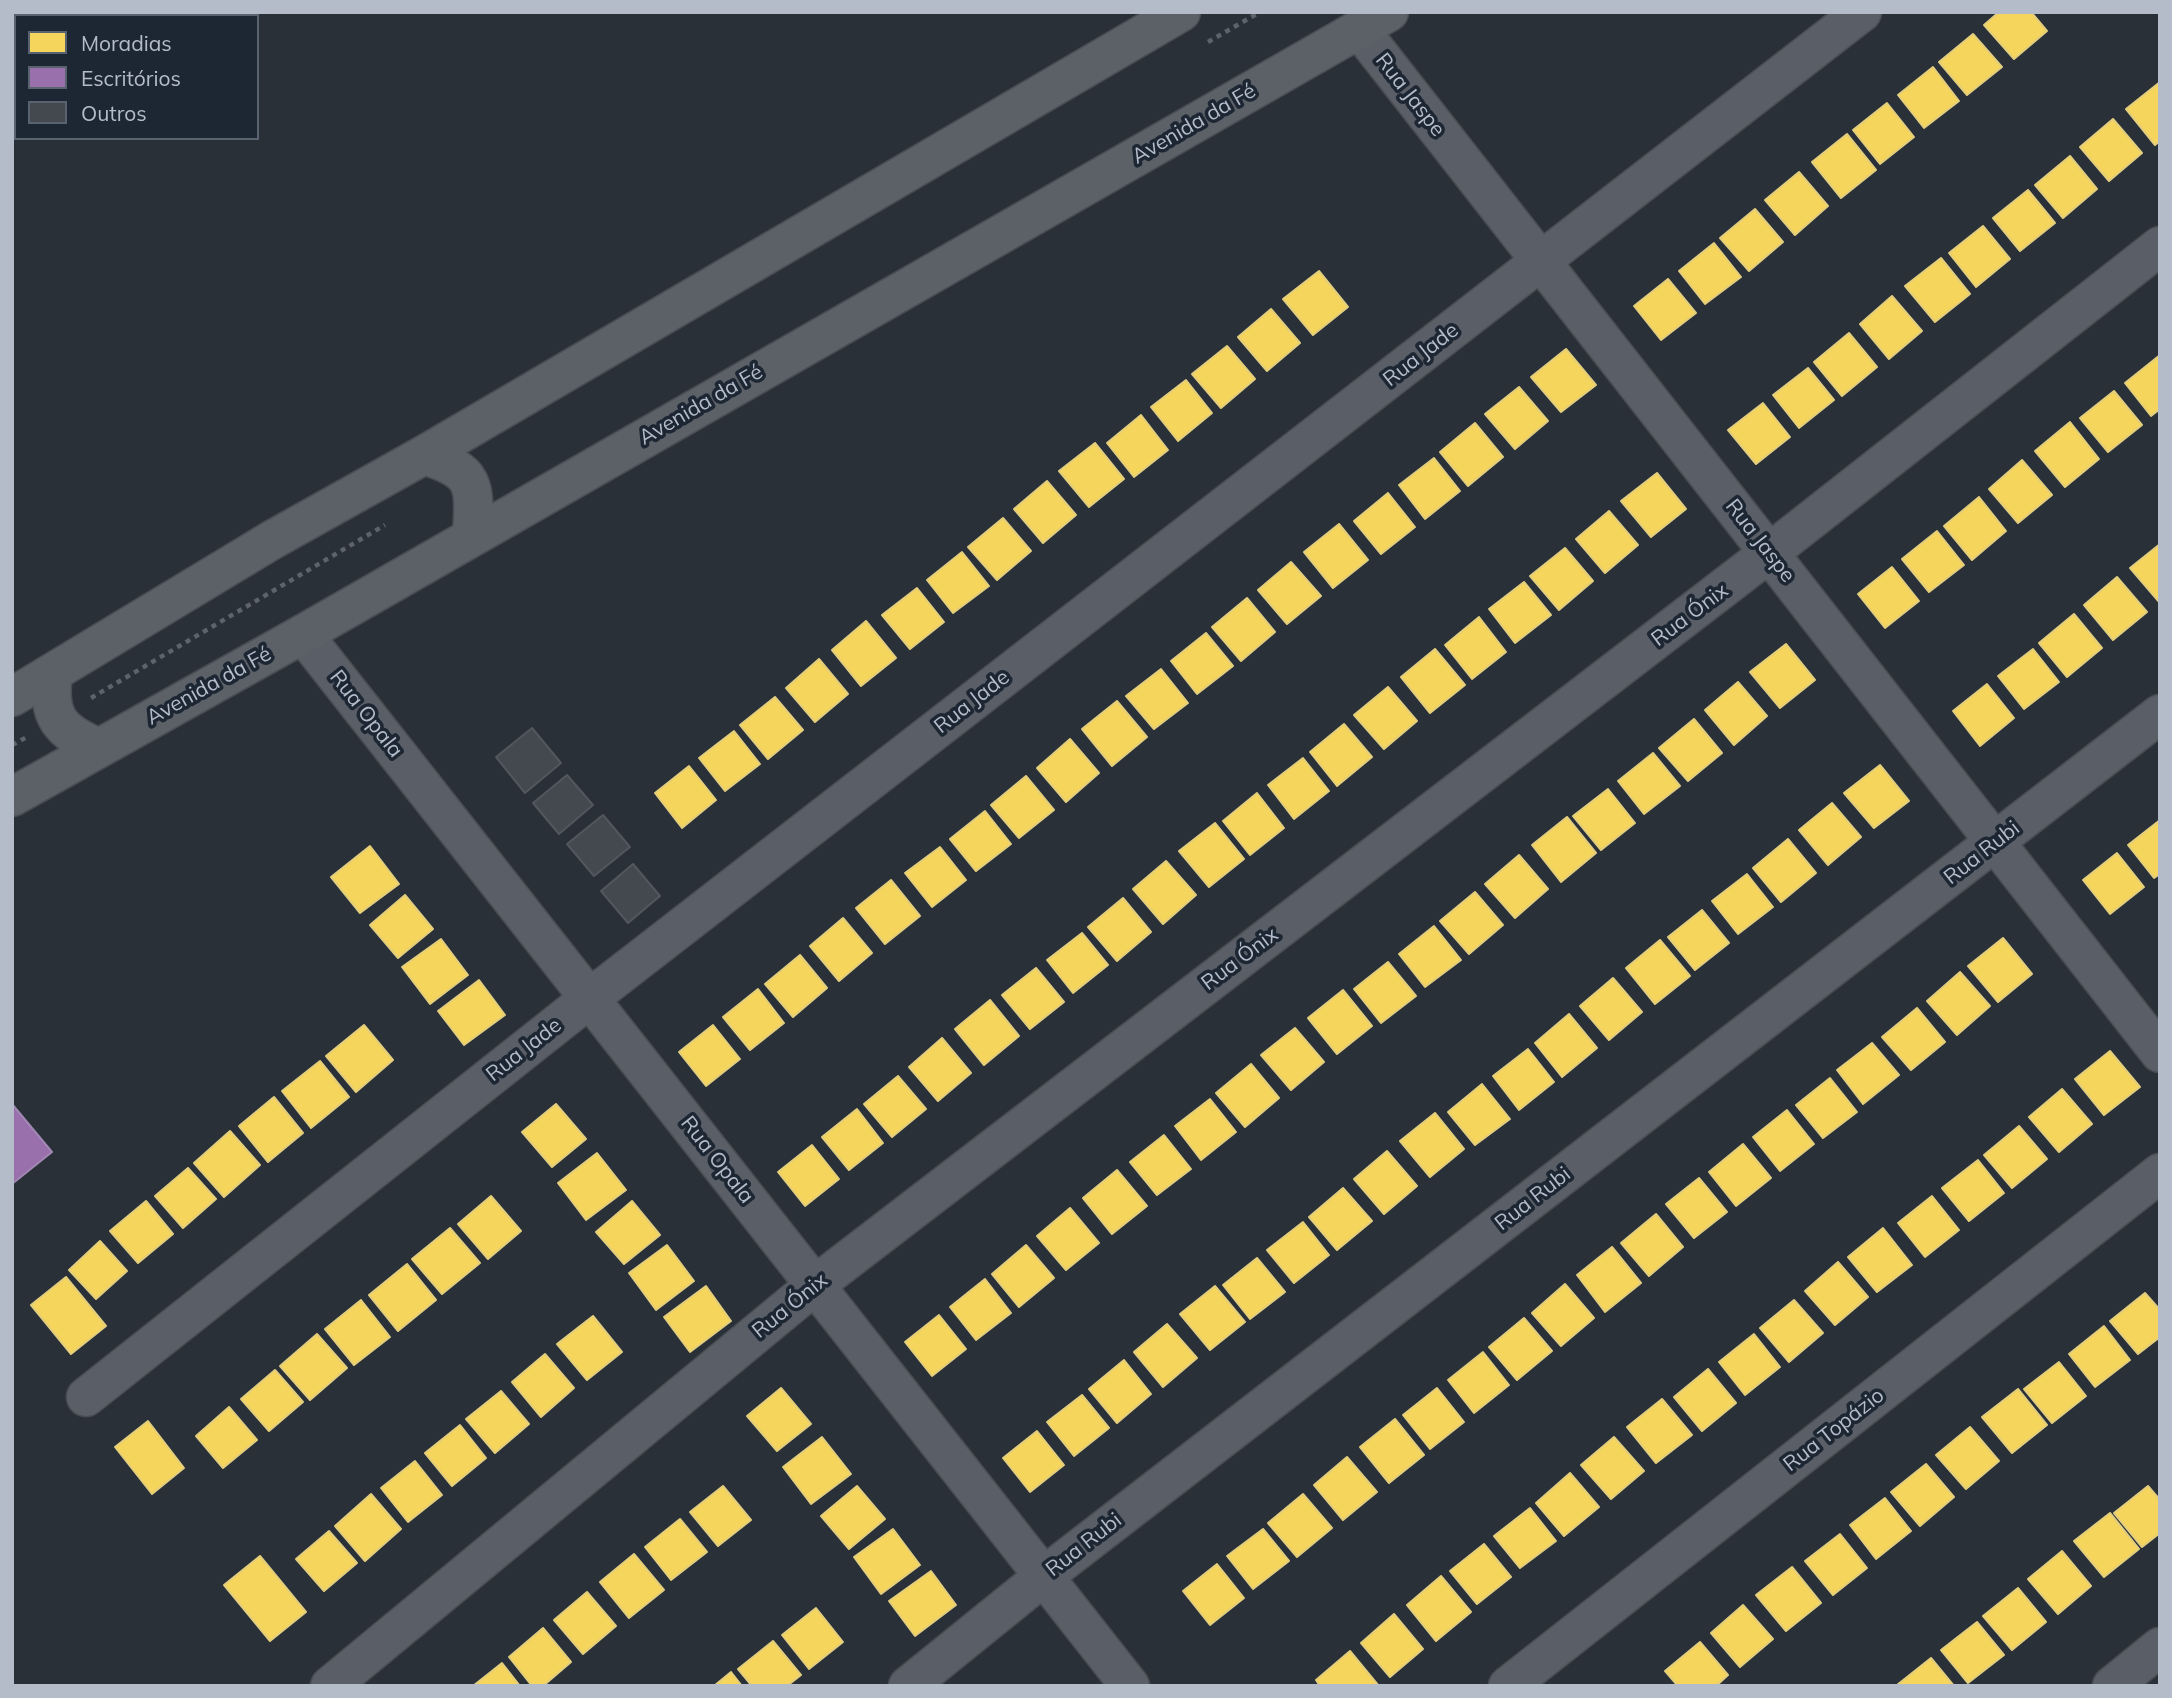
<!DOCTYPE html>
<html>
<head>
<meta charset="utf-8">
<style>
  body { margin:0 }
  #map { position:relative; width:2172px; height:1698px; overflow:hidden; background:#2a3038; font-family:Mulish,sans-serif }
  canvas { display:block }
  .frame { position:absolute; inset:0; border:14px solid #b4bcc9; pointer-events:none }
  .legend { position:absolute; left:14px; top:14px; width:245px; height:126px; box-sizing:border-box; background:#1d2633; border:2px solid #59626f; margin:0; padding:9px 12px; list-style:none; font-size:21px; color:#b4bcc9 }
  .legend li { display:flex; align-items:center; gap:14px; height:35px }
  .legend b { width:35px; border:2px solid #59626f }
</style>
</head>
<body>
<div id="map">
<canvas width="2172" height="1698"></canvas>
<div class="frame"></div>
<ul class="legend">
<li><b style="height:19px;background:#f6d55c"></b>Moradias</li>
<li><b style="height:19px;background:#9970ab"></b>Escritórios</li>
<li><b style="height:19px;background:#444950"></b>Outros</li>
</ul>
</div>
<script>
const ctx = document.querySelector('canvas').getContext('2d');
ctx.lineJoin = 'round';
function paint(path, color) {
  ctx.fillStyle = color;
  ctx.fill(path, 'evenodd');
}
function stroke(path, color, width, dash) {
  ctx.strokeStyle = color;
  ctx.lineWidth = width;
  ctx.lineCap = dash ? 'butt' : 'round';
  ctx.setLineDash(dash || []);
  ctx.stroke(path);
}
function drawText(font, color, halo, rows, align = 'center') {
  ctx.font = font + ' Mulish,sans-serif';
  ctx.lineWidth = 7;
  ctx.setLineDash([]);
  ctx.textBaseline = 'middle';
  ctx.strokeStyle = halo;
  ctx.fillStyle = color;
  for (const [text, x, y, turn = 0] of rows) {
    ctx.save();
    ctx.translate(x, y);
    ctx.rotate((+turn || 0) * Math.PI / 180);
    ctx.textAlign = isNaN(turn) ? turn : align;
    if (halo) ctx.strokeText(text, 0, 0);
    ctx.fillText(text, 0, 0);
    ctx.restore();
  }
}
const homes = new Path2D(`
  M1999,12h32l16,19 -33,28 -30,-34z
  M1973,34l29,33 -35,28 -28,-33z
  M1933,67l26,34 -35,27 -26,-33z
  M2160,82v59l-5,4 -29,-36z
  M1887,103l27,34 -34,27 -27,-34z
  M2113,119l29,34 -33,28 -29,-34z
  M1847,134l29,36 -35,28 -29,-36z
  M2070,156l27,33 -34,29 -28,-33z
  M1799,172l29,34 -33,29 -30,-35z
  M2028,190l27,33 -35,28 -27,-33z
  M1755,209l28,33 -34,29 -29,-33z
  M1983,226l27,33 -34,28 -27,-34z
  M1714,243l27,34 -36,27 -26,-33z
  M1941,258l29,36 -35,28 -30,-36z
  M1319,271l29,36 -35,28 -30,-36z
  M1668,279l28,34 -35,27 -27,-34z
  M1892,296l30,35 -33,28 -29,-35z
  M1271,309l29,34 -33,28 -29,-34z
  M1849,333l28,34 -35,29 -28,-34z
  M1227,346l28,33 -34,29 -29,-34z
  M1566,349l30,36 -35,27 -30,-35z
  M2160,355v54l-9,7 -26,-33z
  M1808,368l26,32 -35,28 -26,-33z
  M1186,380l26,33 -34,28 -27,-34z
  M1519,387l29,34 -33,28 -30,-35z
  M2114,391l28,34 -34,27 -28,-34z
  M1763,403l27,34 -34,27 -28,-34z
  M1141,415l27,35 -34,27 -27,-34z
  M2070,422l29,37 -34,28 -30,-36z
  M1475,423l28,34 -35,29 -28,-34z
  M1095,443l29,36 -35,28 -30,-36z
  M1434,458l26,33 -35,28 -26,-34z
  M2022,460l30,35 -34,28 -29,-34z
  M1657,473l29,36 -35,28 -30,-36z
  M1047,481l29,34 -33,28 -29,-34z
  M1388,493l27,34 -34,27 -27,-33z
  M1979,497l27,34 -34,29 -28,-34z
  M1609,511l29,34 -33,28 -29,-34z
  M1003,518l28,33 -34,29 -29,-33z
  M1339,524l29,36 -35,28 -29,-36z
  M1937,531l27,34 -35,27 -27,-33z
  M2160,544v59l-30,-35z
  M1565,548l28,33 -34,29 -29,-34z
  M962,552l27,34 -36,27 -26,-33z
  M1291,562l30,34 -34,28 -29,-34z
  M1892,567l27,34 -34,27 -27,-34z
  M2117,577l30,35 -34,28 -29,-35z
  M1524,582l27,33 -36,28 -26,-34z
  M917,588l27,34 -34,27 -28,-34z
  M1247,598l28,34 -34,29 -29,-34z
  M2074,614l28,34 -35,29 -28,-34z
  M1479,617l27,35 -34,27 -27,-34z
  M866,621l30,37 -35,28 -29,-36z
  M1206,633l27,33 -36,28 -26,-33z
  M1786,644l29,36 -35,28 -30,-36z
  M1435,649l30,36 -35,28 -29,-36z
  M2033,649l26,33 -35,27 -26,-33z
  M819,659l29,35 -33,28 -29,-34z
  M1161,669l27,34 -34,26 -28,-33z
  M1738,682l29,34 -33,29 -29,-35z
  M1987,684l27,34 -34,28 -27,-35z
  M1388,687l29,34 -33,28 -30,-34z
  M775,697l28,33 -35,29 -28,-34z
  M1117,701l30,36 -35,29 -30,-37z
  M1694,719l28,34 -34,28 -29,-33z
  M1344,724l28,33 -35,29 -27,-34z
  M734,731l26,33 -35,27 -26,-33z
  M1070,739l29,34 -33,29 -29,-34z
  M1653,753l27,33 -36,28 -26,-33z
  M1303,758l26,33 -35,28 -26,-34z
  M1880,765l29,36 -35,27 -30,-35z
  M689,766l27,34 -34,28 -27,-35z
  M1026,776l28,34 -35,28 -28,-33z
  M1608,789l27,34 -34,27 -28,-34z
  M1257,793l27,35 -34,27 -27,-34z
  M1832,803l29,34 -33,28 -29,-35z
  M985,811l26,33 -35,27 -26,-32z
  M1567,817l29,36 -35,29 -29,-37z
  M2160,820v54l-6,4 -26,-33z
  M1215,823l29,36 -35,28 -30,-36z
  M1788,839l28,34 -35,29 -28,-34z
  M370,846l29,38 -39,29 -29,-36z
  M940,847l26,33 -34,27 -27,-34z
  M2117,853l27,34 -34,27 -27,-34z
  M1519,855l29,34 -33,29 -30,-34z
  M1166,861l30,34 -33,29 -30,-35z
  M1747,874l26,33 -35,27 -26,-33z
  M891,880l29,36 -35,28 -29,-36z
  M1475,892l28,33 -34,29 -29,-33z
  M405,895l28,34 -35,29 -28,-33z
  M1123,898l28,34 -34,29 -29,-34z
  M1702,910l27,33 -34,27 -27,-33z
  M843,918l29,35 -33,28 -29,-35z
  M1434,926l27,34 -36,27 -26,-33z
  M1082,933l26,32 -35,28 -26,-33z
  M2003,938l29,36 -34,28 -30,-36z
  M441,939l27,36 -38,29 -28,-37z
  M1660,940l30,36 -35,28 -29,-36z
  M800,955l27,33 -34,29 -28,-33z
  M1388,962l28,34 -35,27 -27,-34z
  M1036,968l28,34 -34,27 -28,-34z
  M1960,972l30,34 -33,29 -30,-34z
  M1613,978l29,34 -33,28 -29,-34z
  M479,980l26,35 -41,30 -26,-34z
  M758,989l26,34 -34,27 -27,-33z
  M1343,990l29,36 -35,28 -29,-36z
  M990,1000l29,36 -35,29 -29,-36z
  M1917,1008l28,34 -34,28 -29,-33z
  M1569,1014l28,34 -35,29 -27,-34z
  M364,1025l29,35 -37,32 -30,-36z
  M713,1025l27,34 -34,27 -27,-34z
  M1295,1028l29,34 -33,28 -30,-35z
  M942,1038l29,35 -33,28 -29,-34z
  M1872,1043l27,32 -36,29 -26,-34z
  M1528,1049l26,33 -35,28 -26,-34z
  M2110,1051l30,36 -36,28 -29,-36z
  M320,1061l29,36 -38,31 -29,-37z
  M1251,1064l28,34 -34,29 -29,-34z
  M898,1076l28,33 -34,28 -28,-33z
  M1830,1078l27,34 -34,26 -27,-33z
  M1482,1084l28,35 -35,26 -27,-33z
  M2062,1089l30,35 -33,28 -30,-35z
  M274,1097l29,36 -35,29 -29,-36z
  M1210,1099l26,33 -35,28 -26,-34z
  M556,1104l30,35 -34,28 -30,-35z
  M857,1109l26,34 -34,27 -27,-33z
  M1787,1110l27,34 -34,27 -27,-34z
  M1435,1113l29,36 -34,28 -30,-36z
  M2019,1126l28,33 -35,29 -28,-33z
  M230,1131l30,34 -36,32 -30,-34z
  M1164,1135l27,34 -34,26 -27,-33z
  M1743,1144l28,34 -35,28 -27,-34z
  M812,1145l27,34 -34,27 -27,-34z
  M1387,1151l30,35 -33,28 -30,-35z
  M597,1153l29,37 -40,30 -28,-37z
  M1978,1160l26,33 -35,28 -27,-33z
  M188,1168l28,31 -33,29 -28,-32z
  M1117,1170l30,36 -35,28 -29,-36z
  M1699,1178l28,34 -33,26 -28,-34z
  M1343,1188l29,33 -35,29 -28,-33z
  M491,1196l30,35 -33,28 -30,-35z
  M1932,1196l27,34 -34,27 -27,-34z
  M146,1201l27,33 -35,29 -28,-32z
  M632,1201l28,34 -36,29 -28,-32z
  M1070,1208l29,35 -33,27 -29,-34z
  M1656,1214l27,33 -34,29 -28,-33z
  M1303,1222l26,33 -35,28 -27,-33z
  M450,1228l30,35 -38,31 -30,-35z
  M1883,1228l29,37 -35,27 -29,-35z
  M100,1241l27,30 -31,28 -27,-29z
  M667,1245l27,36 -38,29 -27,-37z
  M1026,1245l28,33 -35,29 -27,-33z
  M1612,1247l29,36 -36,29 -28,-37z
  M1257,1258l28,34 -35,27 -27,-34z
  M1838,1262l30,35 -33,28 -30,-34z
  M407,1264l29,36 -38,31 -29,-36z
  M66,1277l40,49 -35,28 -40,-49z
  M985,1279l26,34 -35,27 -26,-33z
  M1565,1284l29,34 -33,28 -29,-33z
  M706,1286l25,35 -41,31 -26,-35z
  M1215,1286l30,36 -35,28 -30,-36z
  M2145,1293l15,17v27l-22,17 -28,-33z
  M361,1300l29,37 -36,28 -29,-36z
  M1794,1300l29,33 -34,29 -29,-34z
  M939,1315l27,34 -34,27 -27,-34z
  M593,1316l29,36 -35,28 -30,-36z
  M1524,1318l28,33 -35,29 -28,-33z
  M1167,1324l30,34 -34,29 -29,-35z
  M2104,1326l26,34 -35,27 -26,-33z
  M317,1334l30,34 -37,32 -30,-34z
  M1754,1334l26,33 -35,28 -26,-33z
  M1483,1352l26,33 -35,28 -26,-33z
  M545,1354l29,34 -33,29 -29,-35z
  M1124,1360l27,34 -34,29 -28,-34z
  M2059,1362l27,34 -34,27 -28,-34z
  M1708,1369l28,34 -34,28 -28,-34z
  M275,1370l28,32 -34,29 -28,-32z
  M781,1388l30,36 -34,27 -30,-35z
  M1437,1388l27,34 -34,27 -27,-34z
  M2018,1389l29,36 -35,28 -30,-36z
  M501,1391l28,33 -34,29 -29,-34z
  M1082,1395l27,33 -35,28 -27,-34z
  M1662,1399l30,36 -36,28 -29,-36z
  M229,1407l28,33 -34,28 -27,-32z
  M1395,1419l29,36 -35,28 -29,-36z
  M148,1421l36,47 -32,26 -37,-47z
  M460,1425l26,33 -34,28 -27,-33z
  M1970,1427l29,34 -33,28 -30,-34z
  M1037,1431l27,34 -34,27 -27,-34z
  M822,1437l29,37 -40,30 -28,-37z
  M1614,1437l30,34 -33,28 -30,-34z
  M1347,1457l30,35 -34,28 -29,-35z
  M415,1461l27,34 -34,27 -27,-34z
  M1926,1464l28,33 -34,29 -29,-34z
  M1570,1473l29,34 -35,29 -28,-33z
  M723,1486l28,34 -33,26 -28,-34z
  M857,1486l28,33 -36,30 -28,-33z
  M2148,1486l12,14v33l-18,14 -28,-34z
  M371,1494l30,35 -36,32 -30,-35z
  M1303,1494l29,34 -35,29 -29,-34z
  M1885,1498l26,33 -35,28 -26,-34z
  M1530,1508l26,33 -36,27 -26,-32z
  M2110,1513l29,36 -35,28 -30,-36z
  M680,1519l27,33 -36,28 -26,-33z
  M893,1529l27,36 -39,29 -27,-37z
  M1263,1529l26,32 -36,28 -26,-33z
  M329,1531l28,32 -33,28 -28,-32z
  M1840,1534l27,34 -34,27 -28,-34z
  M1484,1544l27,33 -34,27 -27,-33z
  M2062,1551l29,35 -33,28 -30,-35z
  M634,1554l30,36 -35,28 -29,-36z
  M260,1556l46,56 -36,29 -46,-56z
  M1217,1564l27,34 -34,27 -27,-34z
  M1792,1567l29,36 -35,28 -30,-36z
  M931,1571l25,34 -41,31 -26,-35z
  M1441,1576l30,36 -35,29 -29,-36z
  M2018,1588l28,34 -34,28 -29,-34z
  M587,1592l29,34 -33,28 -29,-34z
  M1743,1605l30,34 -33,28 -29,-34z
  M816,1608l27,34 -34,27 -27,-34z
  M1394,1614l29,35 -33,28 -29,-34z
  M1977,1622l27,33 -36,28 -27,-33z
  M543,1628l28,34 -28,24h-11l-23,-29z
  M773,1641l28,34 -14,11h-35l-14,-17z
  M1700,1642l28,33 -12,11h-38l-13,-15z
  M1350,1651l28,34 -58,1 -4,-6z
  M1931,1658l23,28h-56l-1,-1z
  M502,1663l18,23h-47z
  M731,1672l11,14h-28z`);
paint(homes, '#f6d55c');
stroke(homes, '#e2ce7d', 2);
const offices = new Path2D(`
  M12,1104l40,48 -40,32z`);
paint(offices, '#9970ab');
stroke(offices, '#a187b4', 2);
const building = new Path2D(`
  M532,728l29,35 -36,30 -29,-36z
  M567,775l26,30 -34,29 -26,-31z
  M603,815l27,32 -36,29 -27,-32z
  M633,864l27,32 -32,27 -27,-32z`);
paint(building, '#444950');
stroke(building, '#52575f', 2);
const minor = new Path2D(`
  M1360,30l800,1023
  M303,634l827,1052
  M86,1397l504,-399 1272,-986
  M330,1686l485,-401 954,-732 391,-307
  M908,1686l136,-110 1116,-862
  M1508,1686l652,-513
  M2112,1686l48,-39`);
const major = new Path2D(`
  M424,455c53,17 51,29 48,81
  M53,673c-6,44 6,58 46,75
  M12,697l260,-157 152,-85 757,-443
  M12,797l291,-163 1086,-622`);
stroke(minor, '#484c53', 41);
stroke(major, '#484c55', 41);
stroke(new Path2D(`
  M1208,42l52,-30
  M91,698l294,-173
  M12,745l15,-8`), '#5d636a', 4.5, [5, 5]);
stroke(minor, '#5a5e66', 38);
stroke(major, '#5c6168', 38);
drawText('21px', '#b4bcc9', '#1d2633', [
  ["Rua Jaspe",1410,95,52],
  ["Avenida da Fé",1194,124,-30],
  ["Rua Jade",1421,355,-38],
  ["Avenida da Fé",701,405,-30],
  ["Rua Jaspe",1760,541,52],
  ["Rua Ónix",1690,615,-37],
  ["Avenida da Fé",209,686,-29],
  ["Rua Jade",972,702,-38],
  ["Rua Opala",366,714,52],
  ["Rua Rubi",1982,853,-38],
  ["Rua Ónix",1240,959,-37],
  ["Rua Jade",524,1050,-38],
  ["Rua Opala",717,1160,52],
  ["Rua Rubi",1533,1199,-38],
  ["Rua Ónix",790,1306,-39],
  ["Rua Topázio",1834,1430,-38],
  ["Rua Rubi",1084,1545,-38]
]);
</script>
</body>
</html>
